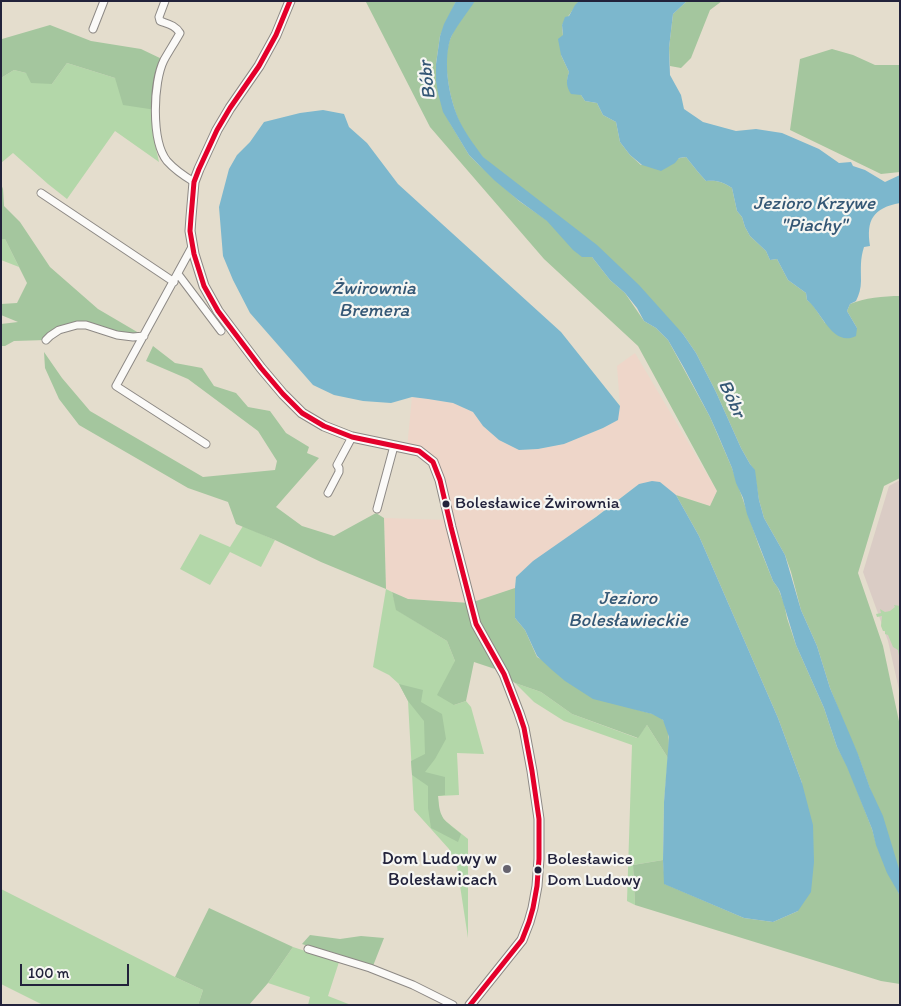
<!DOCTYPE html>
<html>
<head>
<meta charset="utf-8">
<style>
  body { margin:0 }
  #map { position:relative; width:901px; height:1006px; overflow:hidden; background:#e4ddcd; font-family:Itim,sans-serif }
  canvas { display:block }
  .frame { position:absolute; inset:0; border:2px solid #22223b; pointer-events:none }
  .scale { position:absolute; left:20px; top:964px; width:109px; height:22px; box-sizing:border-box; border:2px solid #22223b; border-top:0; padding-left:6px; font-size:15px; line-height:18px; white-space:nowrap; color:#22223b; -webkit-text-stroke:4px #f6f6f2; paint-order:stroke }
</style>
</head>
<body>
<div id="map">
<canvas width="901" height="1006"></canvas>
<div class="frame"></div>
<div class="scale">100 m</div>
</div>
<script>
const ctx = document.querySelector('canvas').getContext('2d');
ctx.lineJoin = 'round';
function paint(path, color) {
  ctx.fillStyle = color;
  ctx.fill(path, 'evenodd');
}
function stroke(path, color, width, dash) {
  ctx.strokeStyle = color;
  ctx.lineWidth = width;
  ctx.lineCap = dash ? 'butt' : 'round';
  ctx.setLineDash(dash || []);
  ctx.stroke(path);
}
function drawText(font, color, halo, rows, align = 'center') {
  ctx.font = font + ' Itim,sans-serif';
  ctx.lineWidth = 4.5;
  ctx.setLineDash([]);
  ctx.textBaseline = 'middle';
  ctx.strokeStyle = halo;
  ctx.fillStyle = color;
  for (const [text, x, y, turn = 0] of rows) {
    ctx.save();
    ctx.translate(x, y);
    ctx.rotate((+turn || 0) * Math.PI / 180);
    ctx.textAlign = isNaN(turn) ? turn : align;
    if (halo) ctx.strokeText(text, 0, 0);
    ctx.fillText(text, 0, 0);
    ctx.restore();
  }
}
paint(new Path2D(`
  M635,353l82,138 -7,15 -34,-11 -16,-13 -21,2 -123,92 -1,12 -45,15 -62,-4 -22,-10 -2,-71 65,2 -16,-58 -26,-14 5,-51 16,2 25,4 20,9 10,14 16,14 20,10 19,-1 26,-5 39,-16 15,-8 2,-14 -3,-40z`), '#eed6c9');
paint(new Path2D(`
  M900,480v214l-12,-53 -25,-69 26,-86z`), '#daccc5');
paint(new Path2D(`
  M67,63l48,15 41,32 -1,34 4,18 -44,-31 -48,68 -19,-15 -35,-31 -12,10v-85l13,-8 12,3 26,11z
  M1,239h4l14,28 -18,-7z
  M243,526l32,14 -14,27 -31,-15 -20,33 -30,-16 20,-35 30,13z
  M386,589l6,3 5,18 50,31 8,20 -1,44 12,-4 5,6 13,47 -27,-1 2,42 -21,1 1,15 4,8 25,20v99l-11,-72 -8,-17 -35,-39 -6,-109 -9,-17 -10,-9 -16,-8z
  M894,605l6,1v55l-2,-11 -5,-3 -5,-12 -3,-1v-3h-2l-2,-5 1,-10 -5,1 -1,-3 5,-1 -1,-4 5,3 5,-1 5,-4z
  M515,683l26,9 31,22 65,24 10,-13 21,33 -4,44 -1,58 -30,5 2,40 -8,-4 5,-156 -68,-24 -30,-19z
  M1,889l174,88 28,13 -5,15h-155l-42,-21z
  M293,947l46,15 -11,34 23,9h-43l2,-8 -42,-14z`), '#b3d7a9');
paint(new Path2D(`
  M367,1h89l-16,35 -4,28 8,47 6,12 19,32 9,9 41,37 29,20 44,36 18,23 15,13 19,28 12,7 12,12 42,77 22,51 27,78 14,35 5,7 6,15 3,15 9,27 28,63 13,39 11,20 24,62 4,14 22,48 2,6v87l-19,-3 -246,-76 -2,-40 30,-5 2,24 79,34 29,4 25,-11 4,-128 -24,-65 -79,-182 -23,-41 34,11 7,-15 -79,-145 -94,-87 -114,-132 -64,-125z
  M474,1h105l-17,24 1,11 -2,19 8,17 -2,8 14,15 4,6 12,2 6,12 13,7 4,20 10,13 11,10 45,-8 12,15 8,9c11,-1 17,1 26,7l5,23 5,6 3,10 5,9 16,15 4,9 7,-1 11,21 18,13 1,7 5,4 13,19 32,5 -10,-17 3,-7c14,-6 34,-8 50,-8v182l-16,8 -26,87 25,73 17,80v147l-42,-118 -10,-22 -18,-45 -13,-42 -16,-36 -10,-38 -6,-17 -21,-37 -5,-18 -5,-30 -4,-6 -9,-16 -25,-56 -20,-39 -13,-19 -201,-177c-8,-11 -18,-23 -23,-36 -9,-21 -18,-62 -8,-84 4,-10 16,-27 23,-36z
  M687,1h35l-12,9 -19,48 -10,10 -11,-2 -1,-18 4,-34z
  M50,25l41,16 50,8 23,11 -8,50 -33,-5 -8,-27 -48,-15 -15,21 -21,-1 -5,-10 -12,-3 -13,8v-34l1,-5z
  M832,49l21,6 22,10h25v107l-19,2 -91,-44 10,-71z
  M1,184l2,5 1,17 16,16 30,45 48,42 46,27 -11,1 -47,-12 -19,3 -21,12 -32,1 -9,5h-4v-22l17,-2 -17,-7v-11l16,-1 10,-20 -22,-44h-4z
  M153,346l22,17 27,5 12,18 22,7 12,14 22,4 16,22 23,14 -2,6 12,5 -43,49 26,19 32,10 42,-23 8,5 2,71 -65,-27 -46,-22 -39,-16 -8,-22 -40,-14 -109,-63 -20,-26 -14,-31 -1,-16 18,26 28,33 113,66 72,-7 2,-9 -19,-30 -70,-52 -42,-18z
  M515,588v30l10,12 12,27 98,52c9,3 20,4 27,10 9,9 7,28 6,39l-21,-33 -9,13 -66,-24 -31,-22 -26,-9 -20,-14 -21,-7 -8,39 -12,4 -17,-10 18,-34 -8,-20 -51,-31 -4,-18 16,7 62,4z
  M399,684l24,6 -2,12 21,12 4,25 -11,20 -10,13 20,5v18l-7,1c2,24 5,23 23,38l-3,8 -27,-14 -3,-20v-22l-16,-11 -1,-14 14,-7 -1,-33 -16,-20z
  M209,908l84,39 -25,36 -19,22h-51l5,-15 -28,-13z
  M310,935l30,4 21,-3 23,2 -11,28 -71,-22z`), '#a4c69e');
paint(new Path2D(`
  M456,1h19c-6,9 -22,30 -25,39 -7,24 -1,59 10,82 6,12 15,24 23,35l114,88 42,40 44,49 13,19 20,39 25,56 9,16 5,6 4,30 5,18 21,37 16,55 16,36 13,42 28,66 12,34 13,28 17,56v25l-2,-5 -11,-19 -11,-28 -4,-16 -25,-62 -10,-20 -13,-39 -28,-63 -16,-53 -2,-4 -5,-7 -26,-67 -4,-16 -7,-15 -4,-15 -14,-33 -8,-18 -26,-49 -16,-28 -12,-12 -12,-7 -7,-13 -12,-15 -15,-13 -18,-23h-10l-9,-7 -26,-29 -29,-21 -24,-20 -25,-25 -26,-43 -5,-19 -2,-12v-17l4,-28 4,-12z
  M579,1h108l-14,13 -4,34 1,27 11,20 3,14 19,13 33,9 20,-2 26,4 37,16 20,14 12,-1 2,4 12,4 20,12 15,-7v28c-27,5 -34,17 -30,43l-6,1c-4,13 -3,20 -3,34 0,7 -2,14 -5,20l-6,3 -3,7 10,17 -1,8c-23,12 -35,-25 -49,-36l-1,-7 -18,-13 -11,-21 -7,1 -4,-9 -16,-15 -5,-9 -3,-10 -5,-6 -5,-23c-9,-6 -15,-8 -26,-7l-8,-9 -12,-15 -7,1 -4,5 -14,8 -19,-6 -12,-10 -10,-13 -4,-20 -13,-7 -6,-12 -12,-2 -4,-6 -10,-1c-5,-8 -5,-13 -2,-22l-8,-17 -3,-16 5,-4 -1,-10 3,-8 4,-1 6,-11z
  M323,110l21,4 5,13 18,16 31,41 163,148 59,74 -2,14 -15,8 -39,16 -26,5 -19,1 -20,-10 -16,-14 -10,-14 -20,-9 -25,-4 -16,-2 -21,6 -28,-2 -29,-6 -21,-10 -63,-72 -17,-33 -10,-24 -4,-49 10,-38 8,-14 13,-13 14,-20 36,-9z
  M652,481l8,1 16,13 23,41 79,182 24,65 11,42 1,37 -3,30 -13,19 -25,11 -29,-4 -80,-34 -1,-24 1,-58 5,-65 -6,-17 -11,-6 -59,-15 -28,-18 -13,-11 -15,-14 -12,-26 -10,-12v-30l1,-11 17,-16 63,-44 43,-33z`), '#7cb7cd');
const minor = new Path2D(`
  M165,1l-6,16 1,4c8,3 15,4 20,12 -5,9 -11,18 -16,27 -11,22 -13,81 3,101 8,9 17,15 27,21
  M93,29l11,-28
  M41,193l133,89
  M192,247l-76,139 90,58
  M178,274l43,57
  M46,340l4,-4 9,-6 18,-5h9l31,10 16,2 11,-1
  M328,493l11,-21v-4l-2,-3 15,-28
  M377,509l17,-63
  M308,949l62,19 43,17 40,20`);
const tertiary = new Path2D(`
  M290,1l-14,34 -17,31 -29,42 -13,22 -18,39 -5,13 -3,35 -1,14 4,23 10,32 14,25 43,57 22,26 19,19 22,13 28,11 67,14 14,11 7,18 11,47 25,97 28,50 15,39 5,15 8,43 7,48v40l-2,27 -4,22 -4,14 -7,18 -52,65`);
stroke(minor, '#8d8985', 9);
stroke(tertiary, '#8d8985', 11);
stroke(minor, '#fbfaf8', 7);
stroke(tertiary, '#fbfaf8', 9);
stroke(new Path2D(`
  M290,1l-14,34 -17,31 -29,42 -13,22 -18,39 -5,13 -3,35 -1,14 4,23 10,32 14,25 43,57 22,26 19,19 22,13 28,11 67,14 14,11 7,18 11,47 25,97 28,50 15,39 5,15 8,43 7,48v40l-2,27 -4,22 -4,14 -7,18 -52,65`), '#e4002b', 5);
for (const [x, y, r, color] of [
  [446,504,4.5,"#22223b"],
  [507,869,5,"#66636e"],
  [538,870,4.5,"#22223b"]
]) {
  const dot = new Path2D();
  dot.arc(x, y, r, 0, 2 * Math.PI);
  ctx.fillStyle = color;
  ctx.fill(dot);
  stroke(dot, '#f6f6f2', 2);
}
drawText('17px', '#22223b', '#f6f6f2', [
  ["Bolesławice Żwirownia",455,504],
  ["Bolesławice",547,860],
  ["Dom Ludowy",547,881]
], 'left');
drawText('18px', '#22223b', '#f6f6f2', [
  ["Dom Ludowy w",497,859],
  ["Bolesławicach",497,880]
], 'right');
drawText('italic 19px', '#345775', '#f6f6f2', [
  ["Bóbr",428,80,-97],
  ["Jezioro Krzywe",814,204],
  ["\"Piachy\"",814,226],
  ["Żwirownia",374,289],
  ["Bremera",374,311],
  ["Bóbr",731,399,65],
  ["Jezioro",628,599],
  ["Bolesławieckie",628,621]
]);
</script>
</body>
</html>
